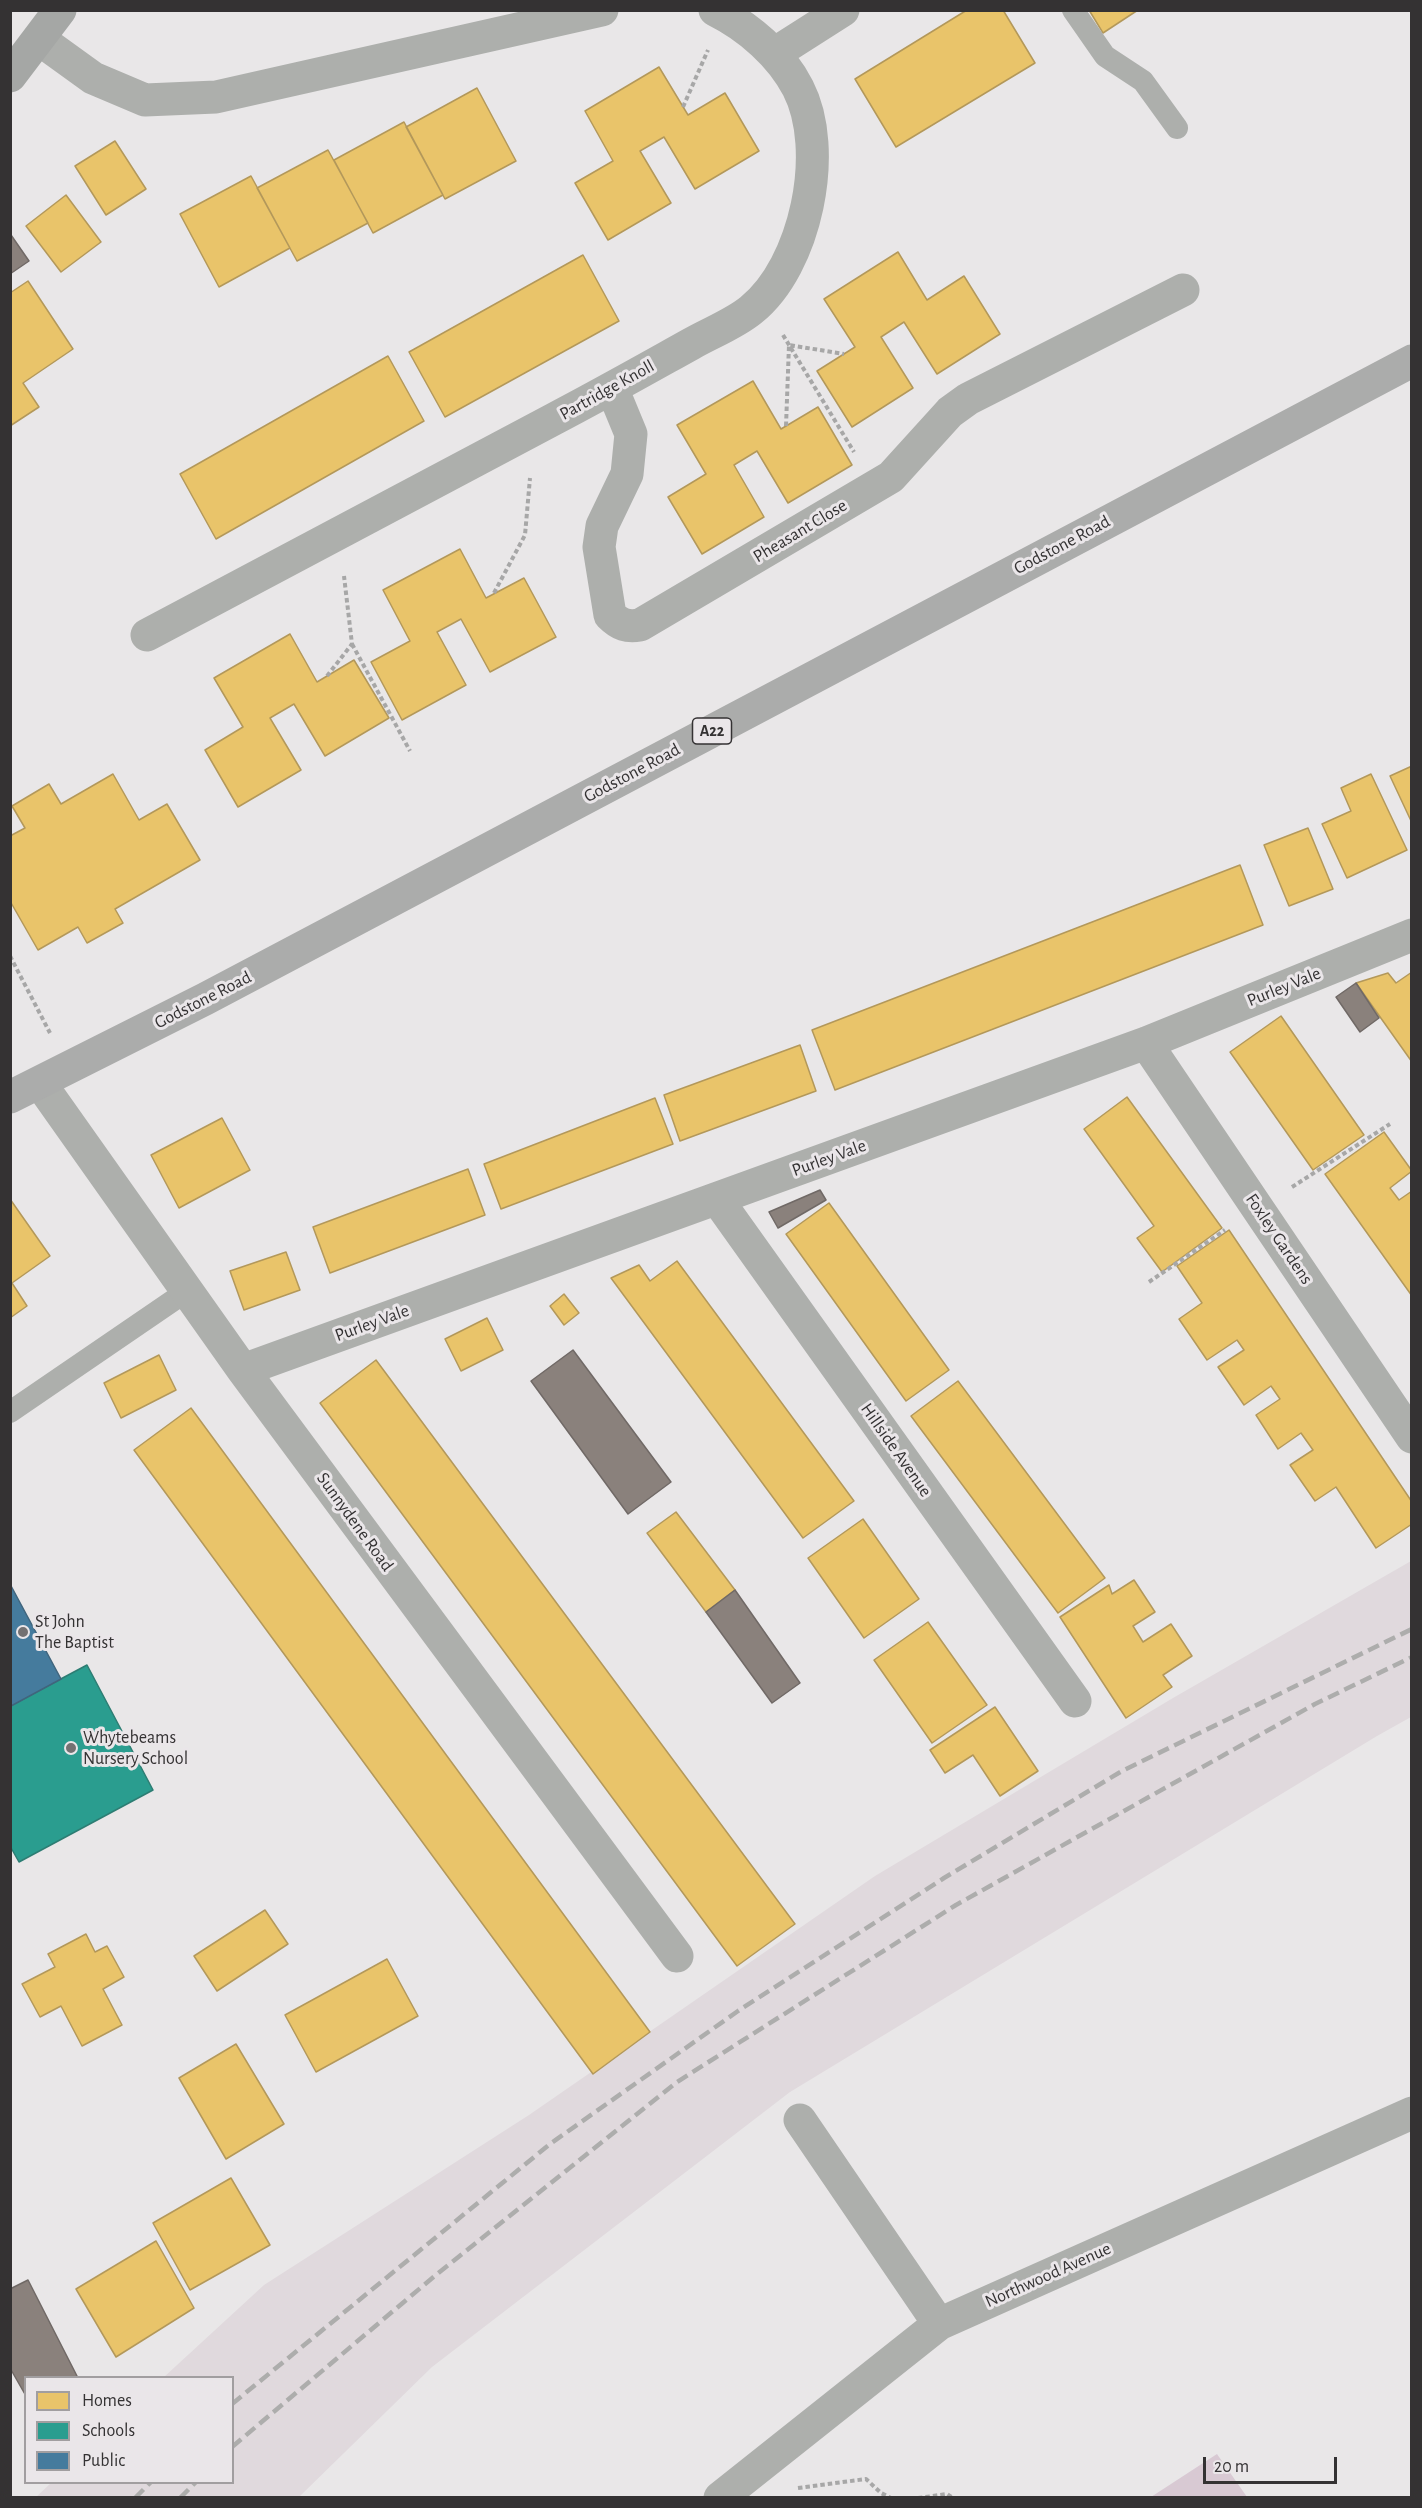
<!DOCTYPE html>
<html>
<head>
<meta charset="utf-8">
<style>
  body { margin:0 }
  #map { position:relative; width:1422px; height:2508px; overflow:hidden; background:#e9e7e8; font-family:"Alegreya Sans",sans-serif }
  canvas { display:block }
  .frame { position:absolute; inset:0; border:12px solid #343233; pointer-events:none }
  .legend { position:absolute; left:24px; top:2376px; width:210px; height:108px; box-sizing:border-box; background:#eae6e9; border:2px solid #a19ea0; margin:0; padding:8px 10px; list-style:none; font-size:18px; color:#343233 }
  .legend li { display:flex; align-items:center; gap:12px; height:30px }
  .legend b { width:30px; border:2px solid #a19ea0 }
  .scale { position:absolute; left:1203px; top:2457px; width:134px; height:27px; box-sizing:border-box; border:3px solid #343233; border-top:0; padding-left:8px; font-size:18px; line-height:21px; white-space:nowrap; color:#343233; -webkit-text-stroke:4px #eae6e9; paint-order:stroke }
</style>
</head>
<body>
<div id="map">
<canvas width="1422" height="2508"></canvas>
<div class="frame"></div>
<ul class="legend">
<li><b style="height:16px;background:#e9c46a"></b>Homes</li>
<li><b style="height:16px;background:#2a9d8f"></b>Schools</li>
<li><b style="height:16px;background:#457b9d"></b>Public</li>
</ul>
<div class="scale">20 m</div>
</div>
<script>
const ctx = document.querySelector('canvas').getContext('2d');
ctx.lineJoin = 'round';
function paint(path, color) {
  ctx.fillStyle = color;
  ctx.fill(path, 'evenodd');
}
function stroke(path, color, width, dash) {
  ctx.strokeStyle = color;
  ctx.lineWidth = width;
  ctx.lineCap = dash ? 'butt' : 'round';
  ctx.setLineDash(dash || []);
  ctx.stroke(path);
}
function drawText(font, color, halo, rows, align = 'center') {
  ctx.font = font + ' "Alegreya Sans",sans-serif';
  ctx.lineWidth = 6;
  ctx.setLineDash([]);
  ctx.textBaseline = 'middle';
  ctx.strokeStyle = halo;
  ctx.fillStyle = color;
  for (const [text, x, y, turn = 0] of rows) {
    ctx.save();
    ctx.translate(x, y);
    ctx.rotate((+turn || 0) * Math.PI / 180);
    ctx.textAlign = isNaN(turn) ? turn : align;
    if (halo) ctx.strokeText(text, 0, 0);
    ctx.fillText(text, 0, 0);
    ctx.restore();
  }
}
paint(new Path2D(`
  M1411,1561v156l-34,19 -587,356 -358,275 -133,130 -264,1 16,-15 181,-1v-104l-68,-1 100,-92 265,-170 346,-239 298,-178z`), '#e0d9dd');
paint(new Path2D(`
  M1217,2454l30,43h-96z`), '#d8c9d3');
const homes = new Path2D(`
  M967,10h36l32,53 -139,84 -41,-68z
  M1089,10h49l-35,23z
  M659,67l29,48 37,-22 34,58 -64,38 -31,-52 -24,14 31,52 -63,37 -33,-57 38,-22 -28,-50z
  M477,88l39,73 -71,38 -39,-72z
  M404,122l39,73 -70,38 -39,-73z
  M115,141l31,48 -40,26 -31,-49z
  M328,150l40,73 -71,38 -40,-73z
  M251,176l39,72 -71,39 -39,-73z
  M66,195l35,47 -40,30 -35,-46z
  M898,252l29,48 37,-24 36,58 -63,40 -33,-52 -23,15 32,51 -61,39 -35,-56 38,-24 -31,-48z
  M583,255l36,66 -174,96 -36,-65z
  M28,281l45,68 -50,34 16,24 -29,19v-133z
  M388,356l36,65 -208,118 -36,-65z
  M753,381l28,48 37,-22 34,58 -64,38 -31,-52 -23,14 30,52 -62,37 -34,-57 38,-23 -29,-49z
  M460,549l26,49 38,-20 32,59 -66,35 -29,-53 -24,13 29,53 -64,35 -31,-58 39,-21 -27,-51z
  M290,634l27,48 37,-22 35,58 -64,38 -31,-52 -24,14 31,52 -63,37 -33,-57 38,-23 -29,-49z
  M1412,766v57l-22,-47z
  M113,774l26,46 28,-16 33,56 -85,49 8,14 -36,20 -9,-16 -40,23 -28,-49v-65l15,-8 -13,-22 37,-22 12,20z
  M1371,774l36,76 -60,28 -25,-54 29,-13 -10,-23z
  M1308,828l25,61 -44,17 -25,-61z
  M1240,865l23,60 -428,165 -23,-60z
  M1412,972v90l-56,-79 32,-10 8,10z
  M1281,1016l83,119 -51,35 -83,-118z
  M800,1045l16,46 -136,50 -16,-46z
  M1127,1097l95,131 -60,44 -25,-34 17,-12 -70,-97z
  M655,1098l18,46 -172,65 -17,-45z
  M222,1118l28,52 -71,38 -28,-53z
  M1384,1132l28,39 -22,17 9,12 13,-9v105l-87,-122z
  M468,1169l17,46 -155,58 -17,-46z
  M10,1199l40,57 -38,27 15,23 -17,12z
  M829,1203l120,167 -43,31 -120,-167z
  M1229,1230l183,272v22l-36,24 -40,-61 -21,14 -25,-36 23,-15 -12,-17 -23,16 -22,-34 24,-16 -9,-13 -27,19 -26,-38 26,-17 -7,-10 -30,20 -28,-41 23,-16 -25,-37z
  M286,1252l14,38 -56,20 -14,-39z
  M677,1261l177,240 -51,37 -192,-260 28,-13 11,16z
  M564,1294l15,19 -15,12 -14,-19z
  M487,1318l16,32 -42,21 -16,-32z
  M159,1355l17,35 -55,28 -17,-35z
  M376,1360l419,564 -58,42 -417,-563z
  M958,1381l147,197 -47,35 -147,-197z
  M191,1408l459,624 -57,42 -459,-624z
  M676,1512l59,78 -29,22 -59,-79z
  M863,1519l56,80 -55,39 -56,-80z
  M1134,1580l21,32 -22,14 10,16 28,-18 21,32 -29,19 9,12 -46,31 -66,-101 49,-32 3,9z
  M928,1622l59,83 -55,38 -58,-83z
  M995,1707l43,64 -38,25 -27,-41 -28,18 -15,-23z
  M265,1910l23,34 -71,47 -23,-35z
  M86,1934l9,18 12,-6 17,31 -21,12 19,36 -40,21 -21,-40 -21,11 -18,-33 33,-17 -7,-13z
  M387,1959l31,57 -102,56 -31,-57z
  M236,2044l48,80 -58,35 -47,-81z
  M231,2178l39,67 -80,45 -37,-67z
  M156,2241l38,67 -78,49 -40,-68z`);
paint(homes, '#e9c46a');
stroke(homes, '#b3985a', 1.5);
const schools = new Path2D(`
  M87,1665l66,125 -134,72 -9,-16v-140z`);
paint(schools, '#2a9d8f');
stroke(schools, '#2d7d73', 1.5);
const public = new Path2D(`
  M10,1584l51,95 -50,27h-1z`);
paint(public, '#457b9d');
stroke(public, '#40657d', 1.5);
const industry = new Path2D(`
  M11,235l18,26 -19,13v-39z
  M1356,983l23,35 -19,14 -24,-35z
  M820,1190l6,10 -48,28 -9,-16z
  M573,1350l98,132 -43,32 -97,-133z
  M735,1590l65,93 -28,20 -66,-91z
  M28,2280l50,98h-52v18l-16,-28v-79z`);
paint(industry, '#8a817c');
stroke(industry, '#706966', 1.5);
stroke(new Path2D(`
  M683,107l25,-57
  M783,335l71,117
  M786,426l3,-81 55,9
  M494,593l31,-58 5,-57
  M352,644l58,107
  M327,676l25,-32 -8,-68
  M10,956l40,77
  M1292,1187l98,-63
  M1149,1282l76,-52
  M798,2488l68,-9 15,14 10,5
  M918,2498l29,-4 6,4`), '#a7a7a7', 4, [4.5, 3]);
stroke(new Path2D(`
  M1073,10l32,46 38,25 34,47
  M10,1412l177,-121`), '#adafac', 22);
stroke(new Path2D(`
  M39,39l54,39 52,22 71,-3 386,-87
  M774,54l69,-44
  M612,388l19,46 -4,40 -25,52 -3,21 11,68c10,10 17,12 30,10l251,-148 59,-65 18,-13 215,-109
  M147,635c135,-72 271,-144 407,-216 46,-24 92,-50 137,-75 19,-11 43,-20 60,-34 55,-44 79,-160 47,-222 -17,-33 -49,-61 -83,-78
  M1146,1043l266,394
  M40,1083l203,287 434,586
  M717,1199l358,502
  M243,1370l903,-327 266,-108
  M800,2120l139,204
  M720,2498l219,-174 473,-211`), '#adafac', 33);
stroke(new Path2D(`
  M10,76l50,-66`), '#a5a7a5', 33);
stroke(new Path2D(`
  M10,1097l195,-98 1207,-638`), '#abacab', 33);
stroke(new Path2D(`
  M232,2404l318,-260 188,-133 206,-133 178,-107 290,-142
  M232,2447l205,-173 240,-192 279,-177 359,-201 97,-47
  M135,2498l16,-16
  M180,2498l16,-16`), '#adadac', 4.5, [12, 6]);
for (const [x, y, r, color] of [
  [23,1632,6,"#737172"],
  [71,1748,6,"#737172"]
]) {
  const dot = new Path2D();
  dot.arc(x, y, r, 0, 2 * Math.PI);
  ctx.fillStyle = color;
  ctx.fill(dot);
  stroke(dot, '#eae6e9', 2);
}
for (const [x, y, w] of [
  [712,731,39]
]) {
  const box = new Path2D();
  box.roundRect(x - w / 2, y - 13, w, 26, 4.5);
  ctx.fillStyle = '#eae6e9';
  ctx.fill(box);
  stroke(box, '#343233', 1.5);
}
drawText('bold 16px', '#343233', null, [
  ["A22",712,731]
]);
drawText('18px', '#343233', '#eae6e9', [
  ["Partridge Knoll",607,390,-29],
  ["Pheasant Close",800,531,-31],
  ["Godstone Road",1062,545,-28],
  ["Godstone Road",632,773,-28],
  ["Purley Vale",1284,987,-22],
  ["Godstone Road",203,1000,-27],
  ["Purley Vale",829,1158,-20],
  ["Foxley Gardens",1279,1239,56],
  ["Purley Vale",372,1323,-20],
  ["Hillside Avenue",896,1450,55],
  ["Sunnydene Road",355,1522,54],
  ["Northwood Avenue",1048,2275,-24]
]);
drawText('18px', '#343233', '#eae6e9', [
  ["St John",35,1622],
  ["The Baptist",35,1643],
  ["Whytebeams",83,1738],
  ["Nursery School",83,1759]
], 'left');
</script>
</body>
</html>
